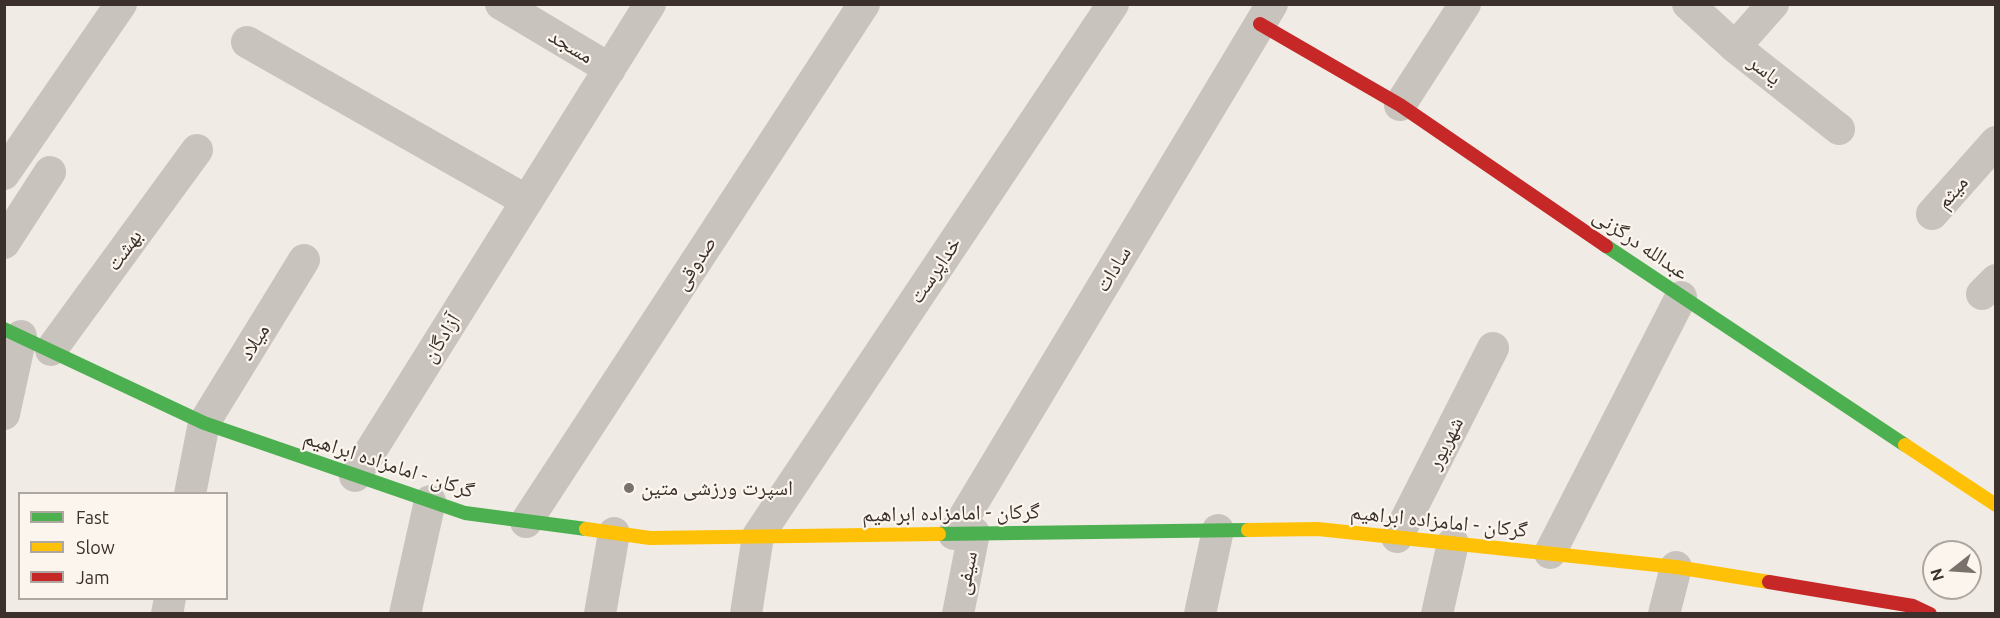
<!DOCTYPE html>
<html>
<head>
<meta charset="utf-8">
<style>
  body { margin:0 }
  #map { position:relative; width:2000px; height:618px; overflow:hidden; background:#f0ebe5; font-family:Ubuntu,sans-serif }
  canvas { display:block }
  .frame { position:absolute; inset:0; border:6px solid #3b302b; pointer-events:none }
  .legend { position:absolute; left:18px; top:492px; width:210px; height:108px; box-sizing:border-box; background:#fbf5ee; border:2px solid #aea6a0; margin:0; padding:8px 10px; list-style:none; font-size:18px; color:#3b302b }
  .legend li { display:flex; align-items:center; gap:12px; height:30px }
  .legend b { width:30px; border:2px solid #aea6a0 }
  .north { position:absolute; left:1922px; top:540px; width:60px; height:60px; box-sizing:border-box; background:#fbf5ee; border:2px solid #aea6a0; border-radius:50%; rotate:253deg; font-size:16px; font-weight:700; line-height:24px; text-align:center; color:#3b302b }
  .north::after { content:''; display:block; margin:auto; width:21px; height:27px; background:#7a716c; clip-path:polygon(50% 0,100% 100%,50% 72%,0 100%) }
</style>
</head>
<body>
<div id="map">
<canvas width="2000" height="618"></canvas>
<div class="frame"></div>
<ul class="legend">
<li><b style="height:8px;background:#4caf50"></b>Fast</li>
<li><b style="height:8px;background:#ffc107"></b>Slow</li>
<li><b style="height:8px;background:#c62828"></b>Jam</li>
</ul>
<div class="north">N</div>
</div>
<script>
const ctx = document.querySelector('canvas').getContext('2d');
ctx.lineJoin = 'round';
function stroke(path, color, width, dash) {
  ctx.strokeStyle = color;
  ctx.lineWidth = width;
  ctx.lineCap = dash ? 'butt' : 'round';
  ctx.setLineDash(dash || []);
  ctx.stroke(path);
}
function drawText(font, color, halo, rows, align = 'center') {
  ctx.font = font + ' Ubuntu,"Noto Naskh Arabic",sans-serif';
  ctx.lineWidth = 4.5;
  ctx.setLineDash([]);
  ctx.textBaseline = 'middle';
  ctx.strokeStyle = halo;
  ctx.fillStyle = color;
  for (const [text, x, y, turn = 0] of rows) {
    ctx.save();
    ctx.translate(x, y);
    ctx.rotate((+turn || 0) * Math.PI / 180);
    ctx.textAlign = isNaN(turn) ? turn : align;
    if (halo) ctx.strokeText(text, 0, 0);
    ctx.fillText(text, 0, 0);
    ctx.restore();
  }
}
stroke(new Path2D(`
  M501,4l109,65
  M1688,4l47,43
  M1773,4l-38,43 104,82
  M247,42l280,159
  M1400,105l65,-101
  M4,174l117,-170
  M1932,214l64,-72
  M4,243l46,-71
  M1982,294l14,-14
  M51,350l146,-200
  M4,414l17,-78
  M355,476l295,-472
  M190,494l14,-71 100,-163
  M526,522l338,-518
  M954,534l318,-530
  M1397,537l96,-189
  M1550,553l131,-256
  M167,614l3,-16
  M405,614l25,-113
  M600,614l14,-81
  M746,614l12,-78 355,-532
  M958,614l16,-81
  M1200,614l18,-84
  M1437,614l16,-71
  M1664,614l12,-47`), '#c9c3be', 32);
stroke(new Path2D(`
  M1606,246l299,199
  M4,329l200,94 261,90 121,16
  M939,534l309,-4`), '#4caf50', 14);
stroke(new Path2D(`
  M1905,445l91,60
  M586,529l64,9 289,-4
  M1248,530l70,-1 358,38 93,15`), '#ffc107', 14);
stroke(new Path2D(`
  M1260,24l140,81 206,141
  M1769,582l144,24 17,8`), '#c62828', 14);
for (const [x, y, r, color] of [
  [629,488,6,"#7a716c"]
]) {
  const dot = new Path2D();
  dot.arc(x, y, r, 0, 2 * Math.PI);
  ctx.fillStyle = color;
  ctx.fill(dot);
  stroke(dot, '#fbf5ee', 2);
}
drawText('21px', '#3b302b', '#fbf5ee', [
  ["مسجد",571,46,31],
  ["یاسر",1765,70,38],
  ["میثم",1952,192,-49],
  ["عبدالله درگزنی",1641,244,34],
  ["بهشت",124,250,-54],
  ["صدوقی",695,263,-57],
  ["سادات",1113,269,-59],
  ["خداپرست",935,270,-56],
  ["آزادگان",441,338,-58],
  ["میلاد",254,342,-58],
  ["شهریور",1445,443,-63],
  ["گرکان - امامزاده ابراهیم",389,464,18],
  ["گرکان - امامزاده ابراهیم",951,513,-1],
  ["گرکان - امامزاده ابراهیم",1439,521,6],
  ["سیفی",966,573,-79]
]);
drawText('21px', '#3b302b', '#fbf5ee', [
  ["اسپرت ورزشی متین",641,488]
], 'left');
</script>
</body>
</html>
